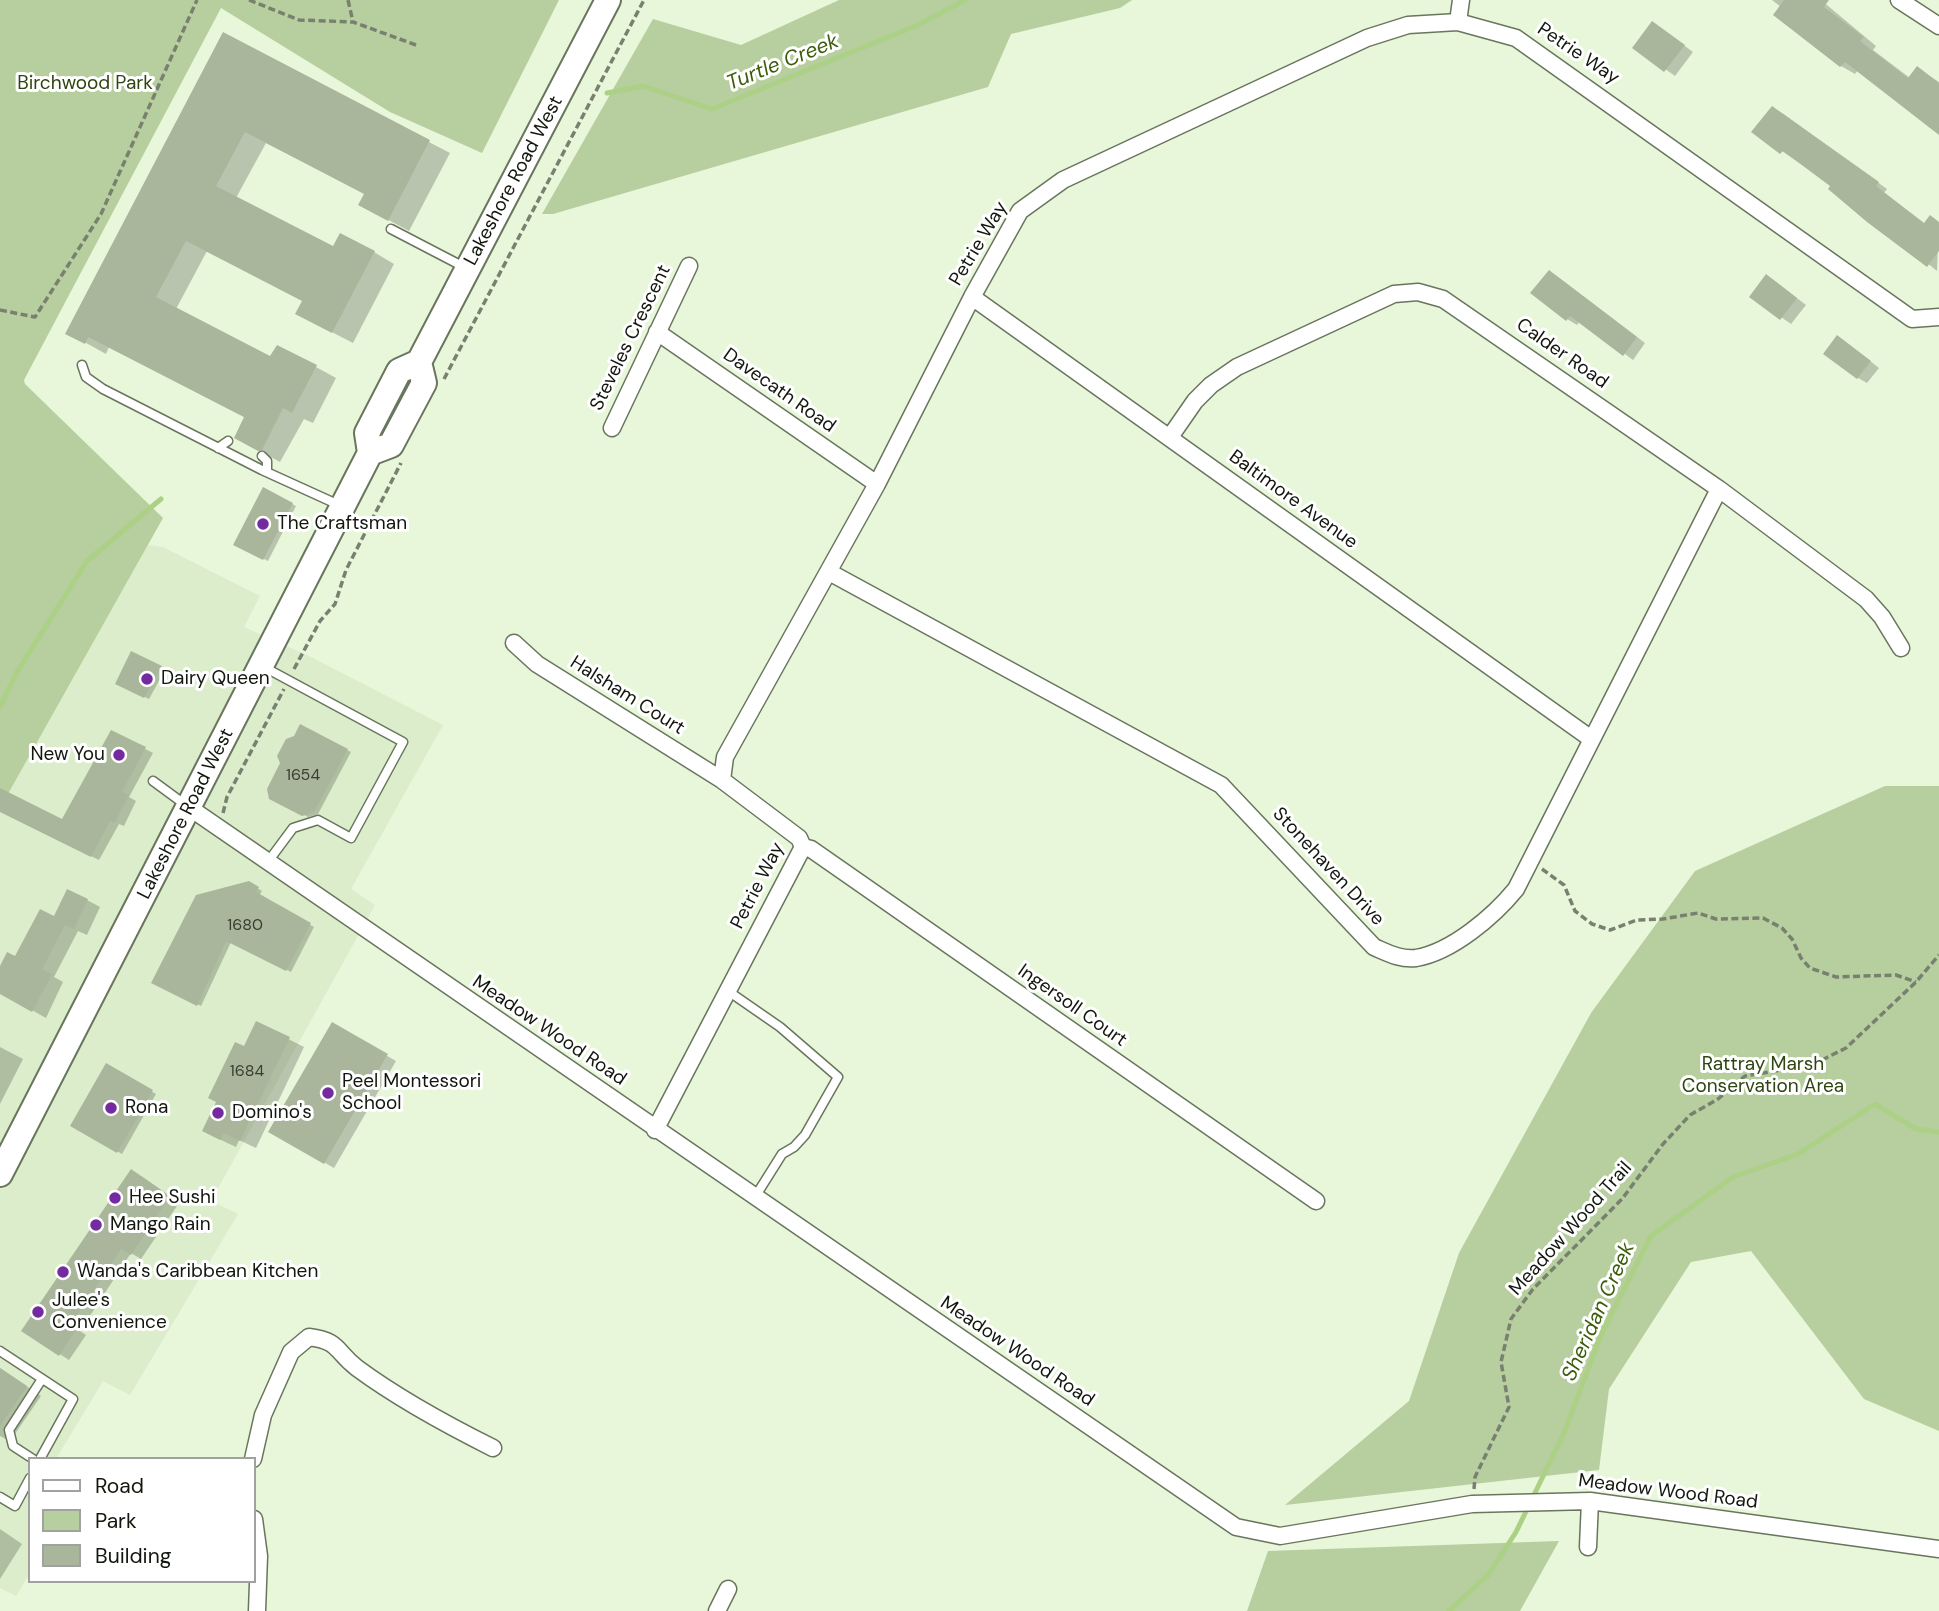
<!DOCTYPE html>
<html>
<head>
<meta charset="utf-8">
<style>
  body { margin:0 }
  #map { position:relative; width:1939px; height:1611px; overflow:hidden; background:#e8f6da; font-family:"DM Sans",sans-serif }
  canvas { display:block }
  .legend { position:absolute; left:28px; top:1457px; width:228px; height:126px; box-sizing:border-box; background:#fff; border:2px solid #a0a29f; margin:0; padding:9px 12px; list-style:none; font-size:21px; color:#12170e }
  .legend li { display:flex; align-items:center; gap:14px; height:35px }
  .legend b { width:35px; border:2px solid #a0a29f }
</style>
</head>
<body>
<div id="map">
<canvas width="1939" height="1611"></canvas>
<ul class="legend">
<li><b style="height:9px;background:#fff"></b>Road</li>
<li><b style="height:19px;background:#b7ce9f"></b>Park</li>
<li><b style="height:19px;background:#a9b69c"></b>Building</li>
</ul>
</div>
<script>
const ctx = document.querySelector('canvas').getContext('2d');
ctx.lineJoin = 'round';
function paint(path, color) {
  ctx.fillStyle = color;
  ctx.fill(path, 'evenodd');
}
function stroke(path, color, width, dash) {
  ctx.strokeStyle = color;
  ctx.lineWidth = width;
  ctx.lineCap = dash ? 'butt' : 'round';
  ctx.setLineDash(dash || []);
  ctx.stroke(path);
}
function drawText(font, color, halo, rows, align = 'center') {
  ctx.font = font + ' "DM Sans",sans-serif';
  ctx.lineWidth = 6;
  ctx.setLineDash([]);
  ctx.textBaseline = 'middle';
  ctx.strokeStyle = halo;
  ctx.fillStyle = color;
  for (const [text, x, y, turn = 0] of rows) {
    ctx.save();
    ctx.translate(x, y);
    ctx.rotate((+turn || 0) * Math.PI / 180);
    ctx.textAlign = isNaN(turn) ? turn : align;
    if (halo) ctx.strokeText(text, 0, 0);
    ctx.fillText(text, 0, 0);
    ctx.restore();
  }
}
paint(new Path2D(`
  M148,545l15,2 97,49 -16,31 65,29 134,69 -92,164 24,16 -164,296 27,13 -108,181 -27,-14 -47,78h-26v114l-14,23 -16,-8v-785z`), '#dbedca');
paint(new Path2D(`
  M0,0h559l-77,153 -92,-41 -169,-104 -197,372 1,4 138,134 -163,290z
  M839,0h293l-12,8 -109,26 -23,53 -435,127h-11l111,-195 88,26z
  M1885,786h54v645l-75,-32 -113,-148 -60,11 -82,127 -10,81 -314,35 124,-104 50,-148 132,-240 104,-142z
  M1559,1541l-39,70h-273l21,-60z`), '#b7ce9f');
paint(new Path2D(`
  M1772,0h49l55,46 -3,4 37,28 7,-10 22,14v51l-81,-63 -3,4 -14,-8 -66,-51 6,-8z
  M1662,29l31,23 -18,24 -41,-29z
  M224,35l226,118 -41,78 -28,-15 -15,-22 -100,-51 -30,55 98,51 40,3 20,12 -41,79 -35,-18 -14,-24 -97,-50 -31,58 95,50 45,8 20,11 -23,45 -9,-4 -24,43 -24,-13 -10,-31 -137,-71 -3,7 -38,-21z
  M1782,113l105,76 -3,4 42,32 13,-3 -2,49 -104,-85 -79,-54z
  M1558,277l87,66 -12,17 -53,-39 -3,4 -10,-6z
  M1776,282l30,23 -15,19 -40,-28z
  M1847,343l32,25 -12,15 -9,-5z
  M264,489l32,17 -28,55 -33,-17z
  M132,654l33,16 -16,29 -32,-16z
  M301,727l50,25 -33,62 -10,3 -37,-19z
  M112,732l41,21 -24,44 7,4 -12,25 -5,-2 -20,36 -99,-49v-21l63,32z
  M249,883l13,8 -3,5 55,31 -23,45 -60,-30 -30,64 -47,-23z
  M87,900l13,7 -13,28 -9,-4 -24,46 9,5 -17,36 -46,-26v-23l16,-11 39,-40z
  M257,1023l47,24 -48,101 -17,-8 -3,7 -17,-8 26,-90z
  M333,1025l63,36 -62,107 -63,-36z
  M0,1047l23,12 -23,45z
  M107,1065l49,29 -34,60 -50,-29z
  M141,1176l38,27 -38,56 -10,-6 -51,78 6,4 -17,25 -46,-30z
  M0,1368l41,28 -31,45 -10,-5z
  M0,1529l22,15 -22,35z`), '#0003');
stroke(new Path2D(`
  M607,93l36,-7 69,23 206,-84 47,-25
  M0,707l17,-35 70,-111 74,-62
  M1449,1611l40,-37 27,-42 48,-99 37,-98 50,-99 82,-59 65,-23 77,-50 41,25 23,3`), '#acd085', 5);
paint(new Path2D(`
  M1784,0h45l-5,7 40,30 -4,4 48,37 9,-12 22,17v52l-94,-73 -5,5 -67,-52z
  M1652,21l33,24 -21,27 -32,-24z
  M223,32l207,108 -42,81 -30,-16 6,-11 -119,-62 -29,54 117,60 7,-13 35,18 -43,82 -37,-19 7,-13 -116,-60 -30,56 114,59 7,-11 40,20 -25,48 -9,-5 -21,42 -4,1 -24,-13 10,-21 -156,-80 -3,7 -20,-10z
  M1772,106l107,76 -3,4 48,37 6,-8 9,7v29l-12,16 -60,-45 -39,-33 2,-3 -47,-35 -3,3 -29,-22z
  M1549,270l88,67 -14,19 -53,-40 -4,5 -36,-28z
  M1766,274l31,24 -17,22 -31,-23z
  M1837,335l34,26 -14,18 -34,-25z
  M263,487l30,16 -30,57 -30,-15z
  M131,651l31,15 -18,32 -29,-14z
  M300,724l48,25 -34,63 -12,4 -33,-17 -2,-10 13,-26 -3,-7 9,-17 8,-3z
  M111,730l35,17 -24,45 7,3 -14,28 -5,-2 -19,36 -91,-45v-24l62,31z
  M249,881l10,6 -3,5 55,31 -25,48 -60,-30 -29,65 -46,-23 45,-88z
  M67,889l21,10 -14,30 -9,-4 -23,44 10,5 -20,38 -32,-18v-28l7,-14 8,4 25,-47 14,7z
  M256,1021l34,16 -50,104 -16,-8 -4,7 -18,-9 14,-29 -8,-4 27,-56 9,4z
  M332,1022l56,32 -64,110 -56,-32z
  M106,1063l47,27 -36,63 -47,-27z
  M131,1169l39,27 -39,59 -10,-6 -50,75 6,4 -18,28 -38,-25z
  M0,1368l27,18 -27,40z`), '#a9b69c');
const service = new Path2D(`
  M391,229l75,39
  M82,365l4,12 17,12 159,81 77,35
  M218,448l10,-7
  M262,456l5,5v11
  M264,667l139,75 -52,96 -33,-18 -25,8 -26,35
  M153,781l34,25
  M728,991l52,36 58,50 -33,58 -11,12 -12,7 -27,43
  M0,1351l73,48 -33,60
  M33,1459l-20,-13 -4,-16 33,-51
  M0,1497l15,9 15,-28`);
const minor = new Path2D(`
  M1899,0l40,26
  M1458,22l3,-22
  M972,297l618,441
  M657,332l220,152
  M612,428l77,-162
  M1170,437l25,-36 16,-16 26,-18 157,-73 24,-2 25,7 276,190 147,110 16,18 19,31
  M829,572l392,213 153,162c14,6 27,13 42,11 36,-6 78,-42 100,-69l203,-400
  M514,643l23,21 185,116
  M190,808l1046,719 44,9 192,-32 118,-3 349,48
  M803,847l8,2 505,352
  M655,1130l148,-283 -4,-9 -77,-58 3,-23 152,-273 95,-187 48,-86 43,-31 304,-142 41,-13 50,-3 58,16 396,281 27,-2
  M253,1459l10,-44 28,-63 18,-15c31,4 26,14 48,31 42,31 90,57 136,80
  M254,1519l5,37 -2,55
  M1588,1547l2,-46
  M717,1611l11,-22`);
const primary = new Path2D(`
  M370,453l21,-8 33,-62 -5,-21
  M0,1174l370,-721 -3,-20 32,-62 20,-9 189,-362`);
stroke(service, '#69755d', 11);
stroke(minor, '#69755d', 19);
stroke(primary, '#69755d', 28);
stroke(new Path2D(`
  M249,0l50,20 54,2 63,23
  M348,0l5,22
  M0,310l35,7 66,-103 96,-214
  M444,379l200,-379
  M294,669l26,-48 15,-17 11,-34 55,-107
  M223,813l4,-16 57,-108
  M1542,869l22,16 11,26 17,13 18,6 27,-10 26,-1 35,-6 18,6 47,-1 19,10 10,11 9,19 9,10 26,9 60,-2 20,7
  M1474,1489l1,-12 34,-70 -8,-45 10,-43 22,-30 89,-90 41,-55 27,-29 28,-16 27,-23 67,-11 34,-17 70,-66 23,-27`), '#78816f', 3.5, [7, 3.5]);
stroke(service, '#fff', 8);
stroke(minor, '#fff', 16);
stroke(primary, '#fff', 24);
for (const [x, y, r, color] of [
  [263,524,7,"#732b9f"],
  [147,679,7,"#732b9f"],
  [119,755,7,"#732b9f"],
  [328,1093,7,"#732b9f"],
  [111,1108,7,"#732b9f"],
  [218,1113,7,"#732b9f"],
  [115,1198,7,"#732b9f"],
  [96,1225,7,"#732b9f"],
  [63,1272,7,"#732b9f"],
  [38,1312,7,"#732b9f"]
]) {
  const dot = new Path2D();
  dot.arc(x, y, r, 0, 2 * Math.PI);
  ctx.fillStyle = color;
  ctx.fill(dot);
  stroke(dot, '#fff', 2.5);
}
drawText('16px', '#383f32', null, [
  ["1654",303,776],
  ["1680",245,926],
  ["1684",247,1072]
]);
drawText('19px', '#12170e', '#fff', [
  ["Petrie Way",1578,54,34],
  ["Lakeshore Road West",514,181,-62],
  ["Petrie Way",979,244,-59],
  ["Steveles Crescent",631,338,-64],
  ["Calder Road",1562,354,35],
  ["Davecath Road",779,391,35],
  ["Baltimore Avenue",1293,500,36],
  ["Halsham Court",627,696,32],
  ["Lakeshore Road West",186,814,-63],
  ["Stonehaven Drive",1328,867,47],
  ["Petrie Way",758,886,-63],
  ["Ingersoll Court",1072,1006,35],
  ["Meadow Wood Road",549,1031,34],
  ["Meadow Wood Trail",1571,1229,-48],
  ["Meadow Wood Road",1017,1352,34],
  ["Meadow Wood Road",1668,1492,7]
]);
drawText('19px', '#2f4510', '#fff', [
  ["Birchwood Park",85,84],
  ["Rattray Marsh",1763,1065],
  ["Conservation Area",1763,1087]
]);
drawText('19px', '#12170e', '#fff', [
  ["The Craftsman",277,524],
  ["Dairy Queen",161,679],
  ["New You",105,755,"right"],
  ["Peel Montessori",342,1082],
  ["School",342,1104],
  ["Rona",125,1108],
  ["Domino's",232,1113],
  ["Hee Sushi",129,1198],
  ["Mango Rain",110,1225],
  ["Wanda's Caribbean Kitchen",77,1272],
  ["Julee's",52,1301],
  ["Convenience",52,1323]
], 'left');
drawText('italic 21px', '#3d5c0a', '#fff', [
  ["Turtle Creek",783,63,-22],
  ["Sheridan Creek",1599,1312,-66]
]);
</script>
</body>
</html>
